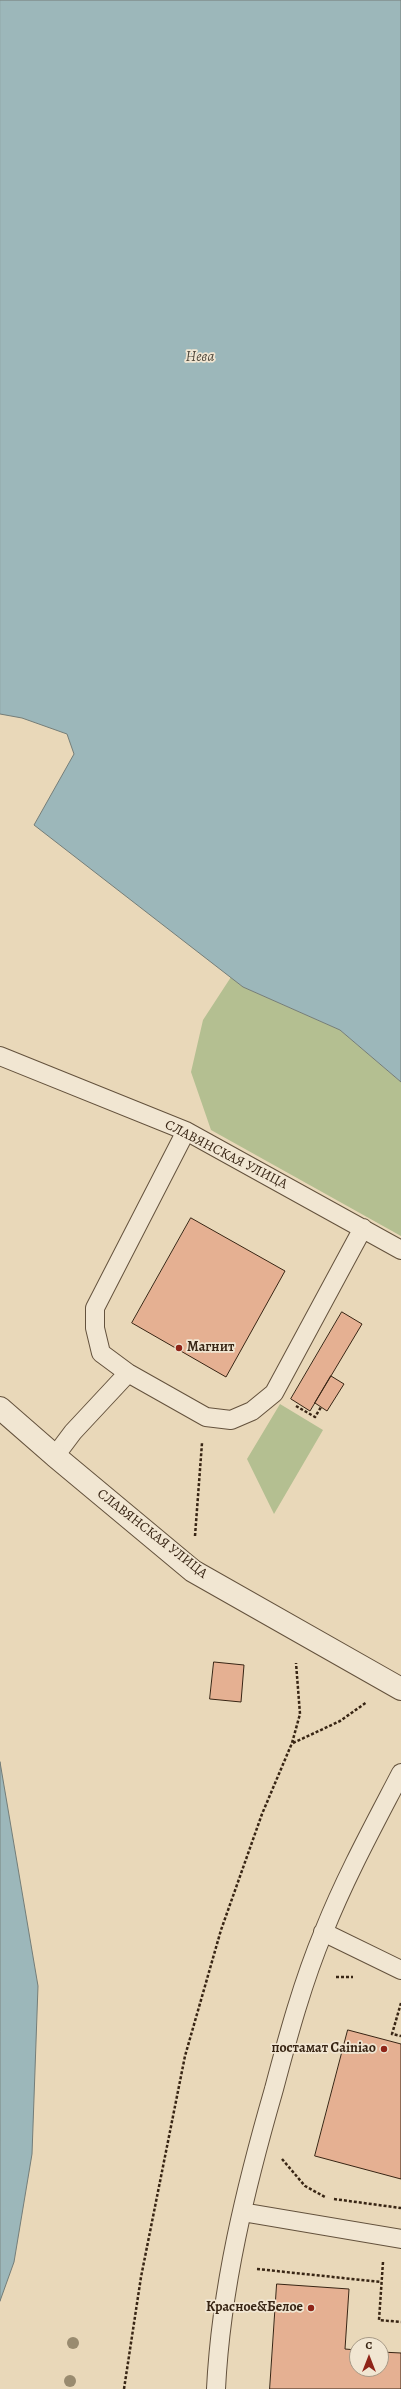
<!DOCTYPE html>
<html>
<head>
<meta charset="utf-8">
<style>
  body { margin:0 }
  #map { position:relative; width:401px; height:2389px; overflow:hidden; background:#e9d8b9; font-family:Alegreya,serif }
  canvas { display:block }
  .north { position:absolute; left:349px; top:2337px; width:40px; height:40px; box-sizing:border-box; background:#f1e6d2; border:1px solid #a79986; border-radius:50%; rotate:0deg; font-size:11px; font-weight:700; line-height:16px; text-align:center; color:#382514 }
  .north::after { content:''; display:block; margin:auto; width:14px; height:18px; background:#8f2418; clip-path:polygon(50% 0,100% 100%,50% 72%,0 100%) }
</style>
</head>
<body>
<div id="map">
<canvas width="401" height="2389"></canvas>
<div class="north">С</div>
</div>
<script>
const ctx = document.querySelector('canvas').getContext('2d');
ctx.lineJoin = 'round';
function paint(path, color) {
  ctx.fillStyle = color;
  ctx.fill(path, 'evenodd');
}
function stroke(path, color, width, dash) {
  ctx.strokeStyle = color;
  ctx.lineWidth = width;
  ctx.lineCap = dash ? 'butt' : 'round';
  ctx.setLineDash(dash || []);
  ctx.stroke(path);
}
function drawText(font, color, halo, rows, align = 'center') {
  ctx.font = font + ' Alegreya,serif';
  ctx.lineWidth = 3.5;
  ctx.setLineDash([]);
  ctx.textBaseline = 'middle';
  ctx.strokeStyle = halo;
  ctx.fillStyle = color;
  for (const [text, x, y, turn = 0] of rows) {
    ctx.save();
    ctx.translate(x, y);
    ctx.rotate((+turn || 0) * Math.PI / 180);
    ctx.textAlign = isNaN(turn) ? turn : align;
    if (halo) ctx.strokeText(text, 0, 0);
    ctx.fillText(text, 0, 0);
    ctx.restore();
  }
}
paint(new Path2D(`
  M231,977l12,10 97,43 61,52v154l-190,-106 -20,-58 12,-52z
  M280,1404l43,26 -49,84 -27,-55z`), '#b4bf91');
const water = new Path2D(`
  M0,0h401v1082l-61,-52 -97,-43 -209,-162 40,-71 -7,-20 -45,-16 -22,-4z
  M0,1762l38,224 -6,168 -18,108 -14,39z`);
paint(water, '#9cb7ba');
stroke(water, '#747d78', 1);
const building = new Path2D(`
  M191,1218l94,53 -59,106 -94,-54z
  M342,1312l20,12 -52,87 -19,-12z
  M331,1376l13,8 -17,27 -12,-8z
  M214,1662l30,3 -3,37 -31,-3z
  M348,2030l53,14v135l-86,-23z
  M277,2284l72,5 -4,60 12,1v19h24v-17l20,1v36h-131z`);
paint(building, '#e5b092');
stroke(building, '#382514', 1);
const service = new Path2D(`
  M0,1056l186,75 215,119
  M186,1131l-91,177v20l6,25 27,20 78,44 25,3 21,-9 22,-18 89,-165
  M55,1456l18,-24 55,-59
  M323,1932l78,38
  M242,2212l159,27
  M216,2389c5,-102 30,-203 58,-300 14,-53 29,-108 50,-158 22,-55 50,-106 77,-158`);
const minor = new Path2D(`
  M0,1408l55,48 138,115 208,118`);
stroke(service, '#64523d', 20);
stroke(minor, '#64523d', 24);
stroke(new Path2D(`
  M296,1406l19,11 6,-10
  M195,1536l7,-93
  M293,1743l47,-22 27,-19
  M336,1977h17
  M401,2003l-9,31 9,2
  M282,2159l23,27 20,11
  M334,2199l67,9
  M383,2262l-4,58 22,2
  M257,2269l124,13
  M124,2389l17,-112 44,-221 36,-126 41,-116 30,-71 8,-29 -4,-51`), '#382514', 2.5, [3, 2]);
stroke(service, '#f1e6d2', 18);
stroke(minor, '#f1e6d2', 22);
ctx.fillStyle = '#998b6f';
for (const [x, y] of [
  [73,2343],
  [70,2381]
]) {
  ctx.beginPath();
  ctx.arc(x, y, 6, 0, 2 * Math.PI);
  ctx.fill();
}
for (const [x, y, r, color] of [
  [179,1348,4,"#8f2418"],
  [384,2049,4,"#8f2418"],
  [311,2308,4,"#8f2418"]
]) {
  const dot = new Path2D();
  dot.arc(x, y, r, 0, 2 * Math.PI);
  ctx.fillStyle = color;
  ctx.fill(dot);
  stroke(dot, '#f1e6d2', 1.5);
}
drawText('14px', '#382514', '#f1e6d2', [
  ["СЛАВЯНСКАЯ УЛИЦА",226,1155,27],
  ["СЛАВЯНСКАЯ УЛИЦА",152,1534,38]
]);
drawText('bold 14px', '#382514', '#f1e6d2', [
  ["Магнит",187,1348,"left"],
  ["постамат Cainiao",376,2049],
  ["Красное&Белое",303,2308]
], 'right');
drawText('italic 15px', '#514a3e', '#f1e6d2', [
  ["Нева",200,357]
]);
</script>
</body>
</html>
